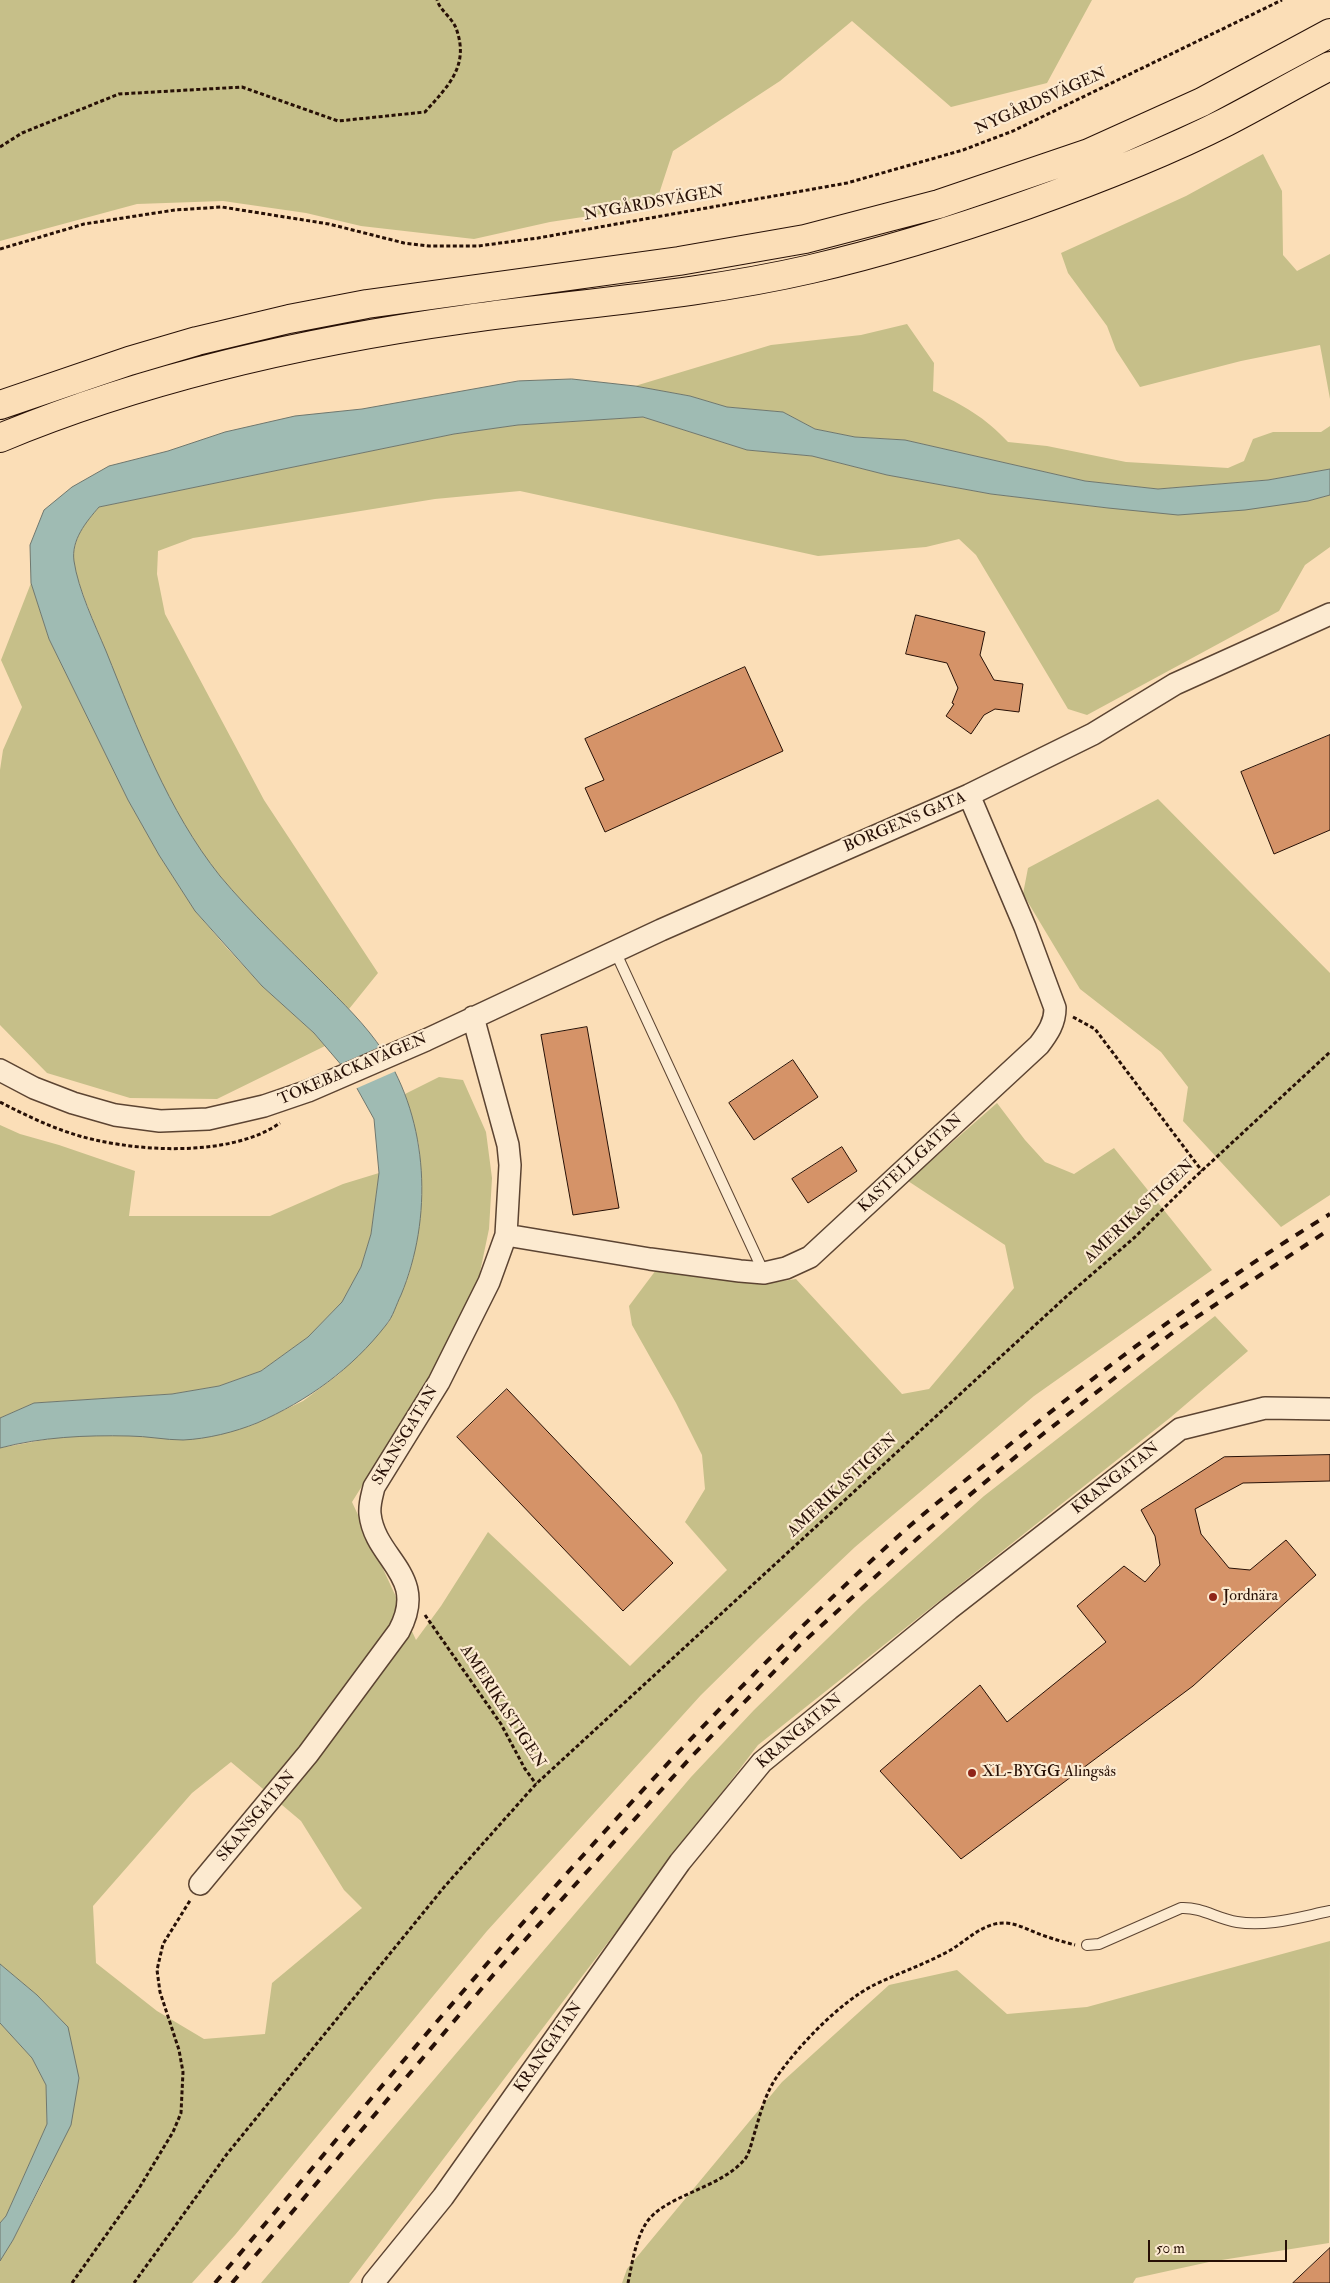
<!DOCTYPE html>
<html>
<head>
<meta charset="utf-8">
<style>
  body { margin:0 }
  #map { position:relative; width:1330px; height:2283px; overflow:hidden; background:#fbdeb7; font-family:"IM FELL Double Pica",serif }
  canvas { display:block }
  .scale { position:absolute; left:1148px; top:2240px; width:139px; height:22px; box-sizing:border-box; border:2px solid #271006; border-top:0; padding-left:6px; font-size:15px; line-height:18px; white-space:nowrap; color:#271006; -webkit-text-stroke:4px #fcead0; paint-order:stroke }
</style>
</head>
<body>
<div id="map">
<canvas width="1330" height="2283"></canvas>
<div class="scale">50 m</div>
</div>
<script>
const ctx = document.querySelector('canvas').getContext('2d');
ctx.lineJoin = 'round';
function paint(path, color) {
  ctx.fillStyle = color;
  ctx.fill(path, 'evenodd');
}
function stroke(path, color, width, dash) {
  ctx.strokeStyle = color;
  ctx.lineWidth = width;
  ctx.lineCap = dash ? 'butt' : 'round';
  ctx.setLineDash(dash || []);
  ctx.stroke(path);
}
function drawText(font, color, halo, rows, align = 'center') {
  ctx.font = font + ' "IM FELL Double Pica",serif';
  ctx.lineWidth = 4.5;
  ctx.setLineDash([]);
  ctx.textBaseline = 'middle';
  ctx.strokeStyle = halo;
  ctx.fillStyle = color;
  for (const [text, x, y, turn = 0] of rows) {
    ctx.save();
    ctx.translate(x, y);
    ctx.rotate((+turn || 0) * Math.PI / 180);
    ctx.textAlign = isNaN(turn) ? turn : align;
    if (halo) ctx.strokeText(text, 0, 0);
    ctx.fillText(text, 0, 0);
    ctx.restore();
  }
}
paint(new Path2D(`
  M0,0h1092l-45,83 -96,24 -99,-86 -72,60 -107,70 -18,55 -105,16 -76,17 -113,-13 -55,-13 -83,-12 -86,3 -137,37z
  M1263,154l19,37 1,64 14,16 33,-17v145l-10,-54 -79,16 -101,26 -24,-37 -9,-24 -39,-53 -7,-20 125,-57z
  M907,324l27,39 -1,28c30,14 52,26 75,51l39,4 79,16 102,6 16,-7 9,-22 20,-7h48l9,-6v43l-62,11 -110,9 -73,-8 -180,-41 -50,-3 -40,-8 -32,-17 -56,-5 -37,-11 -55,-10 136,-41 90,-10z
  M643,417l104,33 65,6 75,19 104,19 117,14 200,-7 22,-6v52l-25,18 -26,46 -192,104 -19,-6 -92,-154 -17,-16 -33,8 -108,9 -298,-65 -85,8 -242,39 -35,13 -1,23 8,40 99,186 114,173 -29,36c-43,-44 -90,-86 -129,-133 -56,-69 -89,-163 -122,-244 -6,-14 -26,-63 -25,-76 3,-22 12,-33 26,-49l355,-73 64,-9z
  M31,583l18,56 79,161 31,55 36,56 31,36 36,39 52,47 11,13 -108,53 -87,-1 -83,-25 -47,-48v-255l3,-20 19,-43 -21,-47z
  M1158,799l172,174v222l-49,32 -98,-106 5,-34 -27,-35 -81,-63 -57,-95 5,-26z
  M439,1077l24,3 23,52 6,46 -3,51 -13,62 -53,98 -71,113 64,138 25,-34 47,-74 142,134 97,-96 -42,-48 20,-33 -3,-34 -26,-52 -44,-78 -3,-19 27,-36 107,14 33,-5 106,115 27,-5 85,-101 -9,-43 -97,-64 89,-78 28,37 20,22 29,12 40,-26 98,122 -178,126 -179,151 -95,90 -59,58 -214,236 -252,304 -43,48h-192v-23l13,-20 31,-60 24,-153 -31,-32 -37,-31v-516l65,-12 68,-1 50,5 70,-15 50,-24 36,-27 50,-52 20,-48 9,-41 4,-37 -3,-51 -14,-51zM231,1762l70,59 43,69 18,18 -90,75 -7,51 -61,5 -47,-28 -61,-48 -3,-57 99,-113z
  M0,1125l20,9 39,11 76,26 -6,45h141l73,-32 36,-11 -8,61 -10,33 -19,35 -34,35 -47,34 -42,15 -47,8 -138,9 -34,15z
  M1215,1316l33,35 -77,66 -413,328 -409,538h-88l430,-506 63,-67 109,-106 121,-108z
  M1330,1941l-1,302 -120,19 -73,16 -3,5h-511l5,-14 155,-187 107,-97 68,-15 50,44 80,-7z
  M0,2023l32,35 14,27 1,39 -41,92 -6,7z`), '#c6bf89');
const water = new Path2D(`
  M572,379l63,7 55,10 37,11 56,5 32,17 40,8 50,3 180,41 73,8 110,-9 62,-11v26l-22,6 -63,9 -67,5 -70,-7 -117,-14 -104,-19 -75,-19 -65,-6 -104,-33 -125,8 -64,9 -355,73c-13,15 -28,33 -25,54 4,28 21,64 32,90 31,77 62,160 114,225 31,37 66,70 100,104 22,22 46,45 63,71 46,71 50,167 18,244 -5,10 -8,22 -15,30 -34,44 -79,76 -129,98 -22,9 -50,16 -74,17 -18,0 -36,-4 -54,-4 -44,-1 -87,1 -129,12v-30l34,-15 138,-9 47,-8 42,-15 47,-34 34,-35 19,-35 10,-33 8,-61 -5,-54 -25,-45 -35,-41 -52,-47 -67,-75 -36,-56 -31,-55 -79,-161 -18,-56 -1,-38 14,-35 28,-23 37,-21 59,-15 57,-19 70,-16 67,-7 156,-28z
  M0,1964l37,31 31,32 11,51 -8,47 -58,115 -13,21v-38l6,-7 41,-92 -1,-39 -14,-27 -32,-35z`);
paint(water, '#9fbbb3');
stroke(water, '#6f776e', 1);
paint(new Path2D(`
  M382,1046l14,25 -41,18 -16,-23z`), '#fbdeb7');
const building = new Path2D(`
  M916,615l69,17 -5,23 14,25 29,4 -4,28 -24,-3 -11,6 -13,19 -25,-18 8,-12 -2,-1 6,-15 -11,-25 -41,-9z
  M745,667l38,84 -178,81 -20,-44 19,-8 -19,-41z
  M1330,735v95l-56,24 -33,-82z
  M587,1027l32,181 -46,7 -32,-180z
  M793,1060l25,37 -64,43 -25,-37z
  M842,1147l15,24 -49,32 -16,-24z
  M507,1389l166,174 -50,48 -166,-174z
  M1330,1455v26l-87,2 -48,26 6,25 28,34 21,2 36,-30 30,35 -123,111 -232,173 -81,-88 100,-86 27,37 99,-80 -29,-36 47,-40 21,16 15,-17 -5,-29 -14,-26 83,-53z
  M1330,2248v35h-37z`);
paint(building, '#d59368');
stroke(building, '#271006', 1);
const lane = new Path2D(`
  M615,951l149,322
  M1087,1945l12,-1 82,-36c21,-1 36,11 56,14 31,5 63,-5 93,-11`);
const street = new Path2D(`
  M0,1070l34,18 39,15 42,12 45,6 48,-2 56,-13 44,-15 118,-51 235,-110 308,-135 124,-61 82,-50 155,-70
  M506,1235l144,24 90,12 24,2 22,-5 24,-11 229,-212c9,-12 16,-22 16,-37l-30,-81 -56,-132
  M200,1884l108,-130 91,-123c30,-56 -24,-71 -29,-117 -1,-10 2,-18 4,-27l65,-105 50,-100 17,-47 4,-70 -2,-20 -35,-128
  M373,2283l70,-86 237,-335 82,-100 187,-153 231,-180 85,-21 65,1`);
const highway = new Path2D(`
  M0,405l129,-44 68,-20 92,-22 78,-15 312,-43 126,-22 134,-35 150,-51 113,-51 128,-69
  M0,438c149,-62 307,-97 466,-119 115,-16 232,-24 345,-50 73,-17 144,-39 215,-64 67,-24 135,-50 200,-83 35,-18 69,-38 104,-56`);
stroke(lane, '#5c4432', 12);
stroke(street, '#5c4432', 24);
stroke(highway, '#271006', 30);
stroke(new Path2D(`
  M0,147l22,-14 97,-39 123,-7 96,34 87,-9c23,-26 45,-46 31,-84 -4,-10 -16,-18 -19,-28
  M0,249l84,-25 91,-14 47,-3 107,17 75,19 25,3h49l60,-8 309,-55 116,-33 50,-19 269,-131
  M1073,1017l22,12 107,142
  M0,1102c23,12 46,23 70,31 57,19 159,26 210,-10
  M425,1615l76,109 24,45 11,15
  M72,2283l66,-93 35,-58 8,-19 2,-41 -4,-22 -19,-58 -3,-22 6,-26 28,-45
  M134,2283l93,-129 218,-268 91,-102 533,-490 66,-57 59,-59 136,-126
  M628,2283c4,-19 7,-41 17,-58 17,-30 74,-35 100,-66 4,-5 6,-14 8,-21 6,-19 11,-42 23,-60 21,-31 64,-76 98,-93 25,-12 51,-21 75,-34 19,-11 34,-29 57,-28 13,1 24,8 36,12 11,4 22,7 33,10`), '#271006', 3, [4, 2.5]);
stroke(lane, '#fcead0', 10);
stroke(street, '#fcead0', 21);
stroke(highway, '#fbdeb7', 28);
stroke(new Path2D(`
  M215,2283c220,-259 437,-525 690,-753 33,-29 69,-56 103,-84 103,-83 208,-163 322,-232
  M232,2283l262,-309 199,-219 107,-110 118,-107 125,-104 128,-100 159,-105`), '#271006', 4, [9, 9]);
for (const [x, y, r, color] of [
  [1213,1597,5,"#8f2418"],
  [972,1773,5,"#8f2418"]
]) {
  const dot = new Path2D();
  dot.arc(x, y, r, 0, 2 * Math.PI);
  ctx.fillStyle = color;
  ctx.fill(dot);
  stroke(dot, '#fcead0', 2);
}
drawText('16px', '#271006', '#fcead0', [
  ["NYGÅRDSVÄGEN",1041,102,-24],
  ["NYGÅRDSVÄGEN",654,204,-10],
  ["BORGENS GATA",905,823,-23],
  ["TOKEBACKAVÄGEN",353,1070,-23],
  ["KASTELLGATAN",911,1164,-43],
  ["AMERIKASTIGEN",1140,1212,-43],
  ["SKANSGATAN",406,1436,-59],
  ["KRANGATAN",1116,1479,-38],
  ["AMERIKASTIGEN",843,1486,-43],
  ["AMERIKASTIGEN",502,1707,57],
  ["KRANGATAN",800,1732,-40],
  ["SKANSGATAN",257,1817,-50],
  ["KRANGATAN",549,2048,-55]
]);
drawText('16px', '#271006', '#fcead0', [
  ["Jordnära",1223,1597],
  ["XL-BYGG Alingsås",982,1773]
], 'left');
</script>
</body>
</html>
